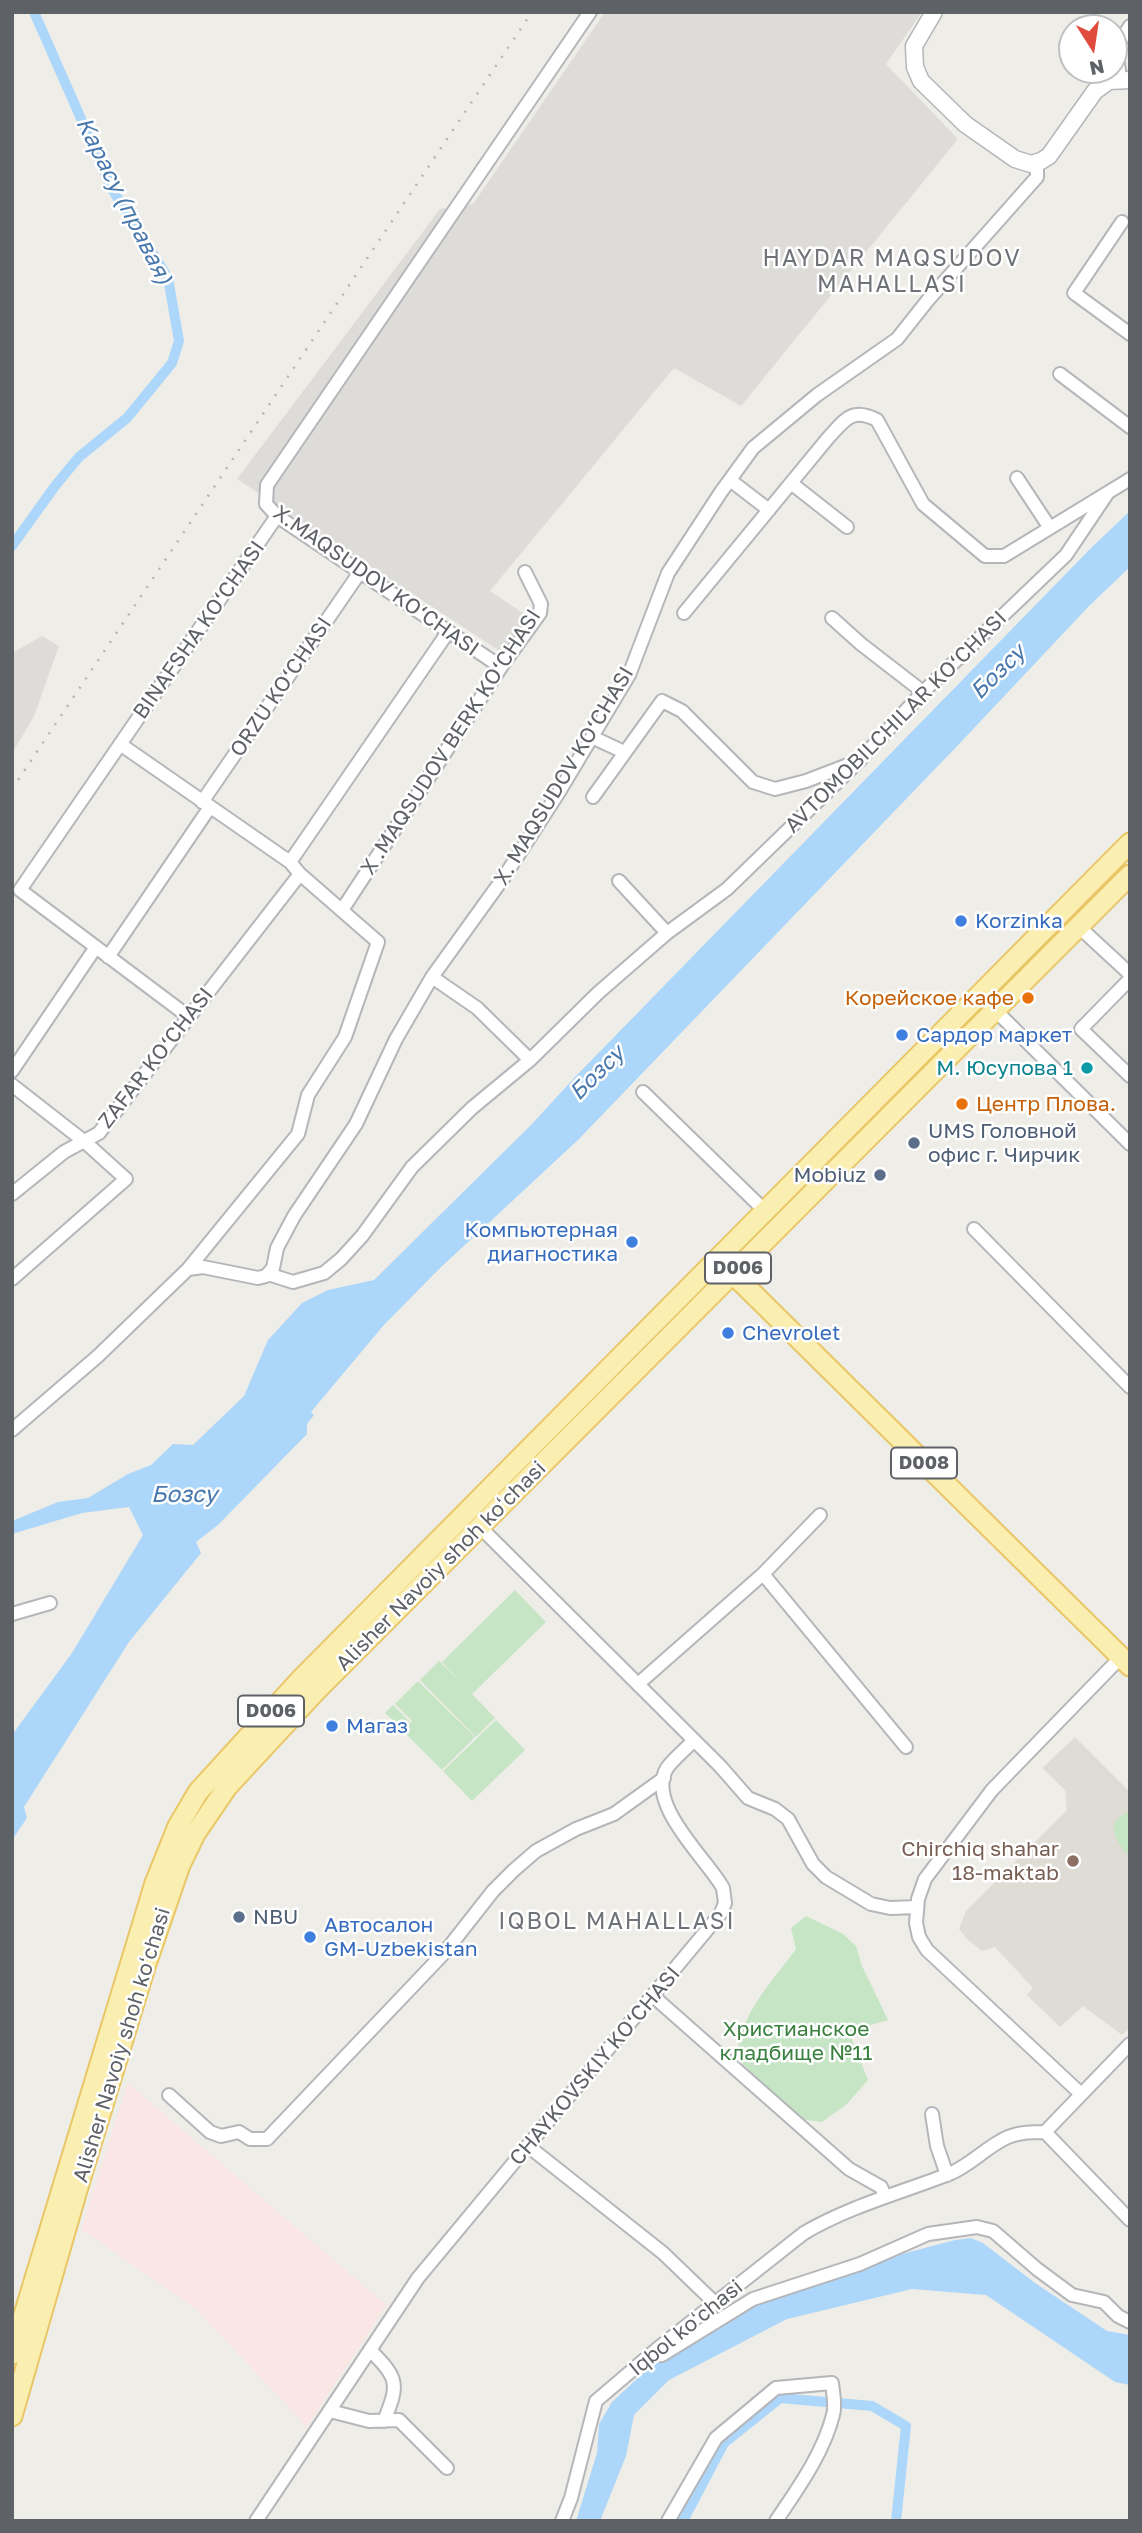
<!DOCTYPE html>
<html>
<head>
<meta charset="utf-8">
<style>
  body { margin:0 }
  #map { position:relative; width:1142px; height:2533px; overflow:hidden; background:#efede7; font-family:"Golos Text",sans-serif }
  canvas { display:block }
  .frame { position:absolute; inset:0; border:14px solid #5e6166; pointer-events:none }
  .north { position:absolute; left:1058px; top:14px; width:70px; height:70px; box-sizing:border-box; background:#fff; border:2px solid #bfc0c2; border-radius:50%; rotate:168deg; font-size:19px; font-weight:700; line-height:28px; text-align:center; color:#5e6166 }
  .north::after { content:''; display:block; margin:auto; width:24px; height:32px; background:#df4c3d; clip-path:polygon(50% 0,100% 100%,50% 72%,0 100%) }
</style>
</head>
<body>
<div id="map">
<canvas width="1142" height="2533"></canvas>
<div class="frame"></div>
<div class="north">N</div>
</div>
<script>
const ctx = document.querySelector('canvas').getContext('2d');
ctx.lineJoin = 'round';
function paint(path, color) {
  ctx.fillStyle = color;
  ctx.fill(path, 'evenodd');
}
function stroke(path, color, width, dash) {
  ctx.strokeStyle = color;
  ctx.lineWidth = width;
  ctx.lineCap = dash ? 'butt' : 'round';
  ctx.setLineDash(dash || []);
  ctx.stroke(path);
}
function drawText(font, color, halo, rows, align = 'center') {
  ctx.font = font + ' "Golos Text",sans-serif';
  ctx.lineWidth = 5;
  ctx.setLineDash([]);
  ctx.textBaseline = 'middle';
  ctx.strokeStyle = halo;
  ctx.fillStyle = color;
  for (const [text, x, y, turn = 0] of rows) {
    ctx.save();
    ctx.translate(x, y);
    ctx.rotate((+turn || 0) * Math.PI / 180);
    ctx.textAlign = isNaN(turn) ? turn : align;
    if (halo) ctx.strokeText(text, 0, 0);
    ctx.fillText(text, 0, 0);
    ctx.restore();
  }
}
paint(new Path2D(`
  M605,12h317l-36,52 72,75 -217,267 -67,-38 -184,223 49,33 -24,37 -278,-182 203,-270 33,-5z
  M42,636l17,10 -25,70 -22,38v-101z`), '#dedcd9');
paint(new Path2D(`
  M1075,1737l55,55v236l-8,7 -39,-29 -23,21 -33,-32 6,-7 -38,-41 -13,4 -14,-11 -9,-11 7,-18 101,-101 -2,-20 -23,-22z`), '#dfdcd5');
paint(new Path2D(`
  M128,2083l258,222 -79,122 -110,-117 -116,-81z`), '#fae7e5');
paint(new Path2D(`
  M515,1590l31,32 -74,72 23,24 -19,19 -56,-57 19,-19 23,22 -20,-21z
  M418,1681l57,56 -33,33 -39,-39 9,-10 -17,-17z
  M393,1705l17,17 -8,7 -17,-16z
  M496,1720l29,30 -53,51 -29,-30z
  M1130,1811v46c-14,-15 -28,-35 0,-46z
  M806,1916l37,18 13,12 6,20 26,54 -21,6 -16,11 17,43 -21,24 -25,18 -24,-3 -61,-61c1,-42 35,-76 59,-109l-5,-21z`), '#c5e5c5');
paint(new Path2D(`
  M1130,511v56l-40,38 -129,137 -383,398 -139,129 -56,57 -72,86 3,3 -7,9v10l-89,91 -22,17 5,11 -72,89 -105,165 3,11 -15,22v-105l60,-82 71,-118 -14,-28 -47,6 -70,21v-13l46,-19 30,-4 40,-24 23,-9 22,-21 20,1 51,-49 24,-56 34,-37 26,-13 46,-10 157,-155 45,-49 516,-529z
  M971,2238l12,5 52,40 72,48 23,4v50l-15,-3 -129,-87 -74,-6 -125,30 -118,61 -35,35 -8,41 -26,65h-24l21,-68 2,-29 13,-22 41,-38 107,-64 142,-46 53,-14z`), '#acd7fa');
stroke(new Path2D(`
  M12,546l43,-60 24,-29 48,-39 45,-55 7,-22 -11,-63 -56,-89 -78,-177
  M683,2521l41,-78 56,-45 92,8 34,20 -10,95`), '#acd7fa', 10);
const minor = new Path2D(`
  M1120,79l-4,-31 14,-22
  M1122,222l-48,71 56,41
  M1060,374l70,53
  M1017,478l33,50
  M730,480l39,30
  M791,483l56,44
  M684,613l144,-175c17,-18 23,-31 49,-18l46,84 62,52h19l126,-77
  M832,618l29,26 62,48
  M501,667l-224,-151 -11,-12 1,-19 323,-473
  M592,737l32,15
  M593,797l69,-96 20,10 71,71 22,7 31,-8 47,-18
  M202,802l158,-230
  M290,862l158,-230
  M619,881l48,52
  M342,910l159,-243 39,-54 1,-9 -16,-32
  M1078,926l52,48
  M108,957l102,-150
  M432,977l45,31 53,52
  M1130,979l-49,50 49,47
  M995,1010l135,134
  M189,1017l-169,-127 257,-374
  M12,1071l84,-124
  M12,1085l73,57 41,37 -114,100
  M643,1092l122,119
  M12,1194l52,-42 35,-19 201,-259
  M974,1229l156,158
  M188,1269l15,-2 55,11 8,-2 7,-8 4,-20 17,-32 62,-92 40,-85 36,-62 72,-100 55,-85 70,-117 39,-102 53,-81 32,-44 64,-53 80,-56 31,-39 109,-123v-14
  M268,1274l25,8 31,-9 17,-14 21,-23 50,-69 60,-59 58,-48 68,-67 69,-60 60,-44 132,-128 64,-69 143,-137 41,-61
  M12,1430l86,-74 90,-87 110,-135 10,-39 37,-58 33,-95 -78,-68 -10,-12 -170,-118
  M480,1527l240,239 28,32 27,11 13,10 25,45 13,13 45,27 19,4 27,-1
  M763,1574l143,173
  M12,1614l38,-11
  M638,1684l125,-110 57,-59
  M653,1996l196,173 32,18 4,9
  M1081,2094l-154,-144 -8,-13 -3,-14 2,-24 7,-20 67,-89 129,-133
  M169,2095l41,37 11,4 18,-4 11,7h17l178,-187 48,-61 21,-21 22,-19 40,-22 38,-15 50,-36
  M932,2114l5,32 10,29
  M1045,2132l85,-88
  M1045,2132l85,88
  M528,2146l135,107 53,51
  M370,2350c29,29 29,34 14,71
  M657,2350l5,5 91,-56 107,-35 68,-30 49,-7 16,4 44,38 35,26 32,7 14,14 12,6
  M330,2411l39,10 30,-1 48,48
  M256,2521l162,-243 303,-365 4,-10 -2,-15c-16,-29 -78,-84 -56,-120 7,-10 19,-19 27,-28
  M562,2521l9,-23 25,-97 61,-52 147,-116c46,-27 96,-40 145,-59 21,-8 38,-28 59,-37 12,-5 25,-5 37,-5
  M668,2521l48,-83 60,-50 56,-5c1,10 4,23 1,32 -10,39 -35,73 -57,106`);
const tertiary = new Path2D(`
  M934,12l-20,34 1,21 6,14 44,43 50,35 16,5 10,-3 8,-5 46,-65 14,-10 21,-1`);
const primary = new Path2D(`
  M725,1266l405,400
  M12,2354l143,-471 23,-57 20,-34 104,-114 828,-835
  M12,2416l65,-226 69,-226 34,-99 15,-31 32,-47 88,-95 815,-817`);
stroke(minor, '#b4b6ba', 16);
stroke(tertiary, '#b4b6ba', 19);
stroke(primary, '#e9c666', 23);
stroke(minor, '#fff', 12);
stroke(tertiary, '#fff', 16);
stroke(primary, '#faefb1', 19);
stroke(new Path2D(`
  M12,789l520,-777`), '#b4b5b6', 2.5, [2, 9]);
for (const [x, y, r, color] of [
  [961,921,7,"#3f7fe0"],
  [1028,998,7,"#e8710a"],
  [902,1035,7,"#3f7fe0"],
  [1087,1068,7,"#0f9aa8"],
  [962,1104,7,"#e8710a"],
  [914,1143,7,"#5c6f8a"],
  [880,1175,7,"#5c6f8a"],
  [632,1242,7,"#3f7fe0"],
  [728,1333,7,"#3f7fe0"],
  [332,1726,7,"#3f7fe0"],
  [1073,1861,7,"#8d6e63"],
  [239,1917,7,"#5c6f8a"],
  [310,1937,7,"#3f7fe0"]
]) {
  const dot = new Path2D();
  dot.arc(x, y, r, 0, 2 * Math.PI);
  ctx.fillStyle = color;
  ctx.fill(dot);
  stroke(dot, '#fff', 2.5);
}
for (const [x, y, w] of [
  [738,1268,66],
  [924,1463,66],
  [271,1711,66]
]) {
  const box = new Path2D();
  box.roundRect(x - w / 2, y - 15.5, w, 31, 5);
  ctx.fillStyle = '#fff';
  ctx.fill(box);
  stroke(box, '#5e6166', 2);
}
drawText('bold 19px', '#5e6166', null, [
  ["D006",738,1268],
  ["D008",924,1463],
  ["D006",271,1711]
]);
drawText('21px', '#5e6166', '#fff', [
  ["X.MAQSUDOV KO‘CHASI",376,581,35],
  ["BINAFSHA KO‘CHASI",199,630,-55],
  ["ORZU KO‘CHASI",281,687,-56],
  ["AVTOMOBILCHILAR KO‘CHASI",896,722,-45],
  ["X .MAQSUDOV BERK KO‘CHASI",451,742,-57],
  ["X. MAQSUDOV KO‘CHASI",564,776,-59],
  ["ZAFAR KO‘CHASI",156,1058,-52],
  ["Alisher Navoiy shoh koʻchasi",441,1566,-45],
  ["Alisher Navoiy shoh koʻchasi",122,2045,-73],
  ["CHAYKOVSKIY KO‘CHASI",595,2066,-50],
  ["Iqbol koʻchasi",686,2328,-39]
]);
drawText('21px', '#366cbe', '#fff', [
  ["Korzinka",975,921],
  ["Сардор маркет",916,1035],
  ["Компьютерная",618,1230,"right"],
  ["диагностика",618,1254,"right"],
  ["Chevrolet",742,1333],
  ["Магаз",346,1726],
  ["Автосалон",324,1925],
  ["GM-Uzbekistan",324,1949]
], 'left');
drawText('21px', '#c56008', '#fff', [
  ["Корейское кафе",1014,998],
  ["Центр Плова.",976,1104,"left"]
], 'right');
drawText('21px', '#0d838f', '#fff', [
  ["М. Юсупова 1",1073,1068]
], 'right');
drawText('21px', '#4e5e75', '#fff', [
  ["UMS Головной",928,1131],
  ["офис г. Чирчик",928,1155],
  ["Mobiuz",866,1175,"right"],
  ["NBU",253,1917]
], 'left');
drawText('21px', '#785e54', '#fff', [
  ["Chirchiq shahar",1059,1849],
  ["18-maktab",1059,1873]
], 'right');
drawText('21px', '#3a813f', '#fff', [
  ["Христианское",796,2029],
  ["кладбище №11",796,2053]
]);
drawText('italic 23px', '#4978ac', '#fff', [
  ["Карасу (правая)",124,201,63],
  ["Бозсу",998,672,-45],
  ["Бозсу",597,1073,-45],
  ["Бозсу",184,1495]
]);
ctx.letterSpacing = '2px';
drawText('23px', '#6f7378', '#fff', [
  ["HAYDAR MAQSUDOV",892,259],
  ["MAHALLASI",892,285],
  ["IQBOL MAHALLASI",617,1922]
]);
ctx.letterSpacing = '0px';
</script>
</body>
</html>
